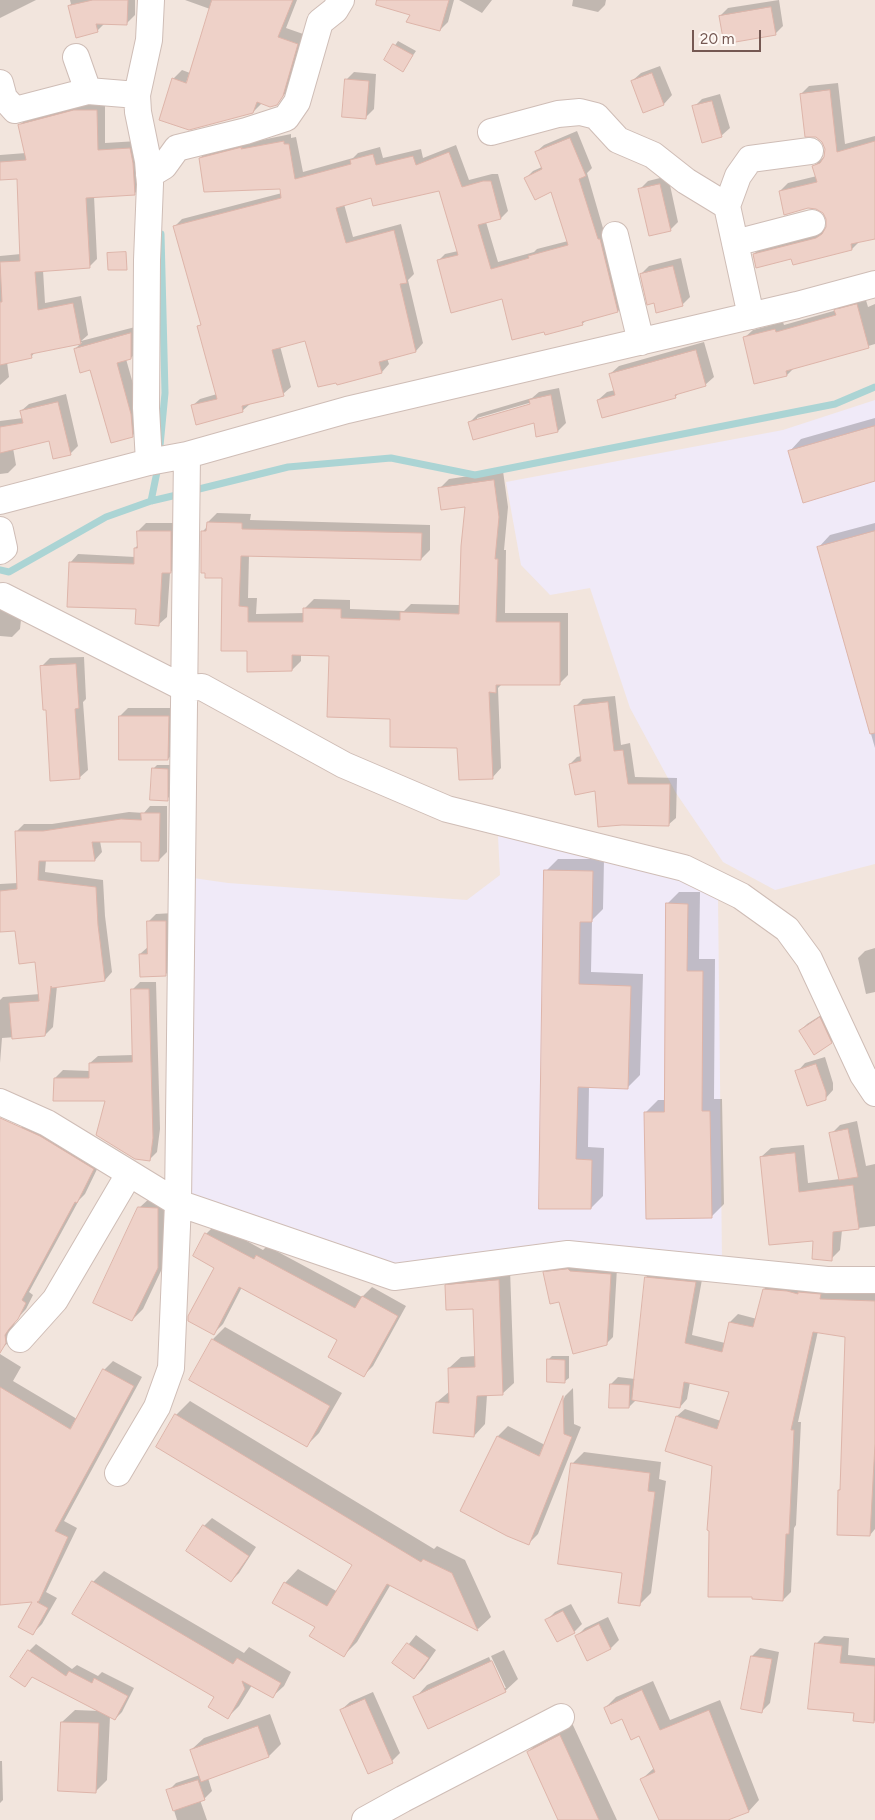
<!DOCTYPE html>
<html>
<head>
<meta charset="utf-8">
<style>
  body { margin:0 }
  #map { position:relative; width:875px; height:1820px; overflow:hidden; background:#fbf4ed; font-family:Figtree,sans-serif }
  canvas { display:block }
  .scale { position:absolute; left:692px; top:30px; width:69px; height:22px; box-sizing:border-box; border:2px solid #755852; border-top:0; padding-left:6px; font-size:15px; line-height:18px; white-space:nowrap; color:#755852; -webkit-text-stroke:4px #fef8f4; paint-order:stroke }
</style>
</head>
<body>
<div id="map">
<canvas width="875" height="1820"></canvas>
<div class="scale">20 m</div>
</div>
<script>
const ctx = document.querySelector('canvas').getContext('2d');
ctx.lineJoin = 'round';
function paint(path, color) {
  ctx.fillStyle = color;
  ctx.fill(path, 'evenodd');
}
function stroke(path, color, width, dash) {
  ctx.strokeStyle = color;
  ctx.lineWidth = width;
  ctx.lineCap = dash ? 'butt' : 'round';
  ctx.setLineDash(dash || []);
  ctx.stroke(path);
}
paint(new Path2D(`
  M0,0h875v1820h-875z`), '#f2e5dd');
paint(new Path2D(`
  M875,400v464l-100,26 -52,-28 -47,-69 -46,-85 -40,-120 -40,7 -29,-30 -15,-83 277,-52z
  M498,836l179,39 41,22 4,365 -329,5 -205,-74 5,-315 35,5 239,17 33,-25z`), '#f0eaf8');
paint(new Path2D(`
  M0,0h36l-36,18z
  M70,0h65v15l-8,8h-22l-8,8 -28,-25 2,-2z
  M185,0h112l-11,28 20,7 -14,51 -16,18 -14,-1 -9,9 -80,-33 9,-9 8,3 20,-64z
  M393,0h61l-6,22 -8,8 -29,-16z
  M459,0h33l-10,13z
  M573,0h33l-1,5 -7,7 -26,-6z
  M779,0l4,26 -8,8 -55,-18 8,-8z
  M398,41l18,10 -13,19 -18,-10z
  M660,66l12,29 -8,9 -20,7 -12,-30 9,-8z
  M354,72l22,2 -2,35 -8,8 -20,-37z
  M838,83l7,61 30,-8v102l-15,3 -8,8 -60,8 -38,-3 8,-8 65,-17 1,-11 -4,-6 -44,-21 8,-8 29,-7 -3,-10 11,-10 1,-8 -25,-54 8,-8z
  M720,94l10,34 -9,8 -27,-29 8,-8z
  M83,103h22v40l33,-2 4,45 -8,8 -40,2 3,63 -8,8 -46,3 2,33 36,-7 7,39 -7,6 58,-15v23l-8,9 -5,1 13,46 1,23 -8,8 -41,-67 -16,-20 7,-7 -46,9 -5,6 -24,5 2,15 -9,8v-129l21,-2 -3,-77 -18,1v-23l26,-2 -6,-28 8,-8z
  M577,131l15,37 -5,5 38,131 -7,7 -31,9 -5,4 -37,6 -42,-32 -65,-37 7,-7 13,-3 -18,-62 -68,7 -28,8 9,33 48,-13 13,50 -6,6 15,63 -7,8 -29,7 2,6 -7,8 -76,-33 -26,7 11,41 -8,7 -33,10 -8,7 -50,-5 8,-7 17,-5 -18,-67 3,-3 -27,-98 7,-7 100,-26 -1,-5 -81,-30 8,-7 83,-17v4l5,-1 7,35 50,-14 5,-5 22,-6 3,11 38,-9 2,9 33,-13 13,35 23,-6h6l10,37 -7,7 -15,4 12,40 36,-10 3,-3 31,-8 -17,-51 -26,-11 8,-8 9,-4 -6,-15 8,-7z
  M668,176l10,46 -8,8 -30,-41 8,-8z
  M681,258l9,39 -8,8 -27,-4 -14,-27 8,-8z
  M865,297l3,10 7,-3v40l-81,24 -7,7 -43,-37 9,-8 30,-8 1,3 53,-15 7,-7z
  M704,342l10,35 -9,8 -25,7 -5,5 -77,3 9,-8 8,-2 -5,-16 9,-8z
  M559,388l7,35 -8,8 -21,4 -2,-14 -65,1 8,-8 54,-16 7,-6zM536,401v3l-59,16v-2z
  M66,394l12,52 -8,8 -20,-15 -37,9 3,17 -8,8 -8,1v-53l23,-3 -2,-7 8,-7z
  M875,418v62l-86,-28 12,-13z
  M503,471l5,36 -4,43h2l-1,63h63v62l-9,9h-57l-4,4 3,80 -9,10 -34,-31 -67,-29 -61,-63 -29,-1v7l-9,9 -44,-21 -25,-72 -21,-45 6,-6v-4l9,-9 34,1 -1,6 180,5v25l-9,9 -172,-4 -1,43h9l-1,16 49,-1v-5l9,-9 36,1v9l54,2 7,-7 49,1 7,-99 -27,-18 9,-9z
  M146,523h33l-1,41 -8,9 -3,44 -9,8 -88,-62 8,-9 57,3v-9l3,-3v-14z
  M875,523v225l-57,-200 12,-13z
  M0,609l22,2 -2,18 -8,8 -12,-1z
  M84,657l2,42 -3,3 5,68 -9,8 -32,-69 -5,-43 8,-8z
  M615,696l6,49 9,-2 5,34 42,1 -1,40 -8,7 -98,-61 7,-7 4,-1 -6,-49 8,-8z
  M128,708h48v42l-8,9 -48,-43z
  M157,765h14v30l-4,4 -14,-30z
  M150,806h17v46l-8,8 -17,-19h-42l2,11 -7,8h-49l-1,12 58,8 2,36 7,56 -7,8 -48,6 -4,41 -8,8 -43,3 -2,25v-63l3,-3 37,-3 -4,-33 -20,-32 -16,2v-47l18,-1 -2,-51 8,-8h28l77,-12 15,1z
  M558,859h46l-1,50 -11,11 -1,52 52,2 -3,101 -12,12 -39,-1 -1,61 16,1 -1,48 -12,12h-50l5,-337z
  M679,892h21l-1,67h16l-1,140h8l2,105 -13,13 -66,-104 13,-13h8l1,-196z
  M174,913l-1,54 -8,8 -25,-21 9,-8 -1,-24 8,-8z
  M875,948v44l-9,2 -8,-36 7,-7z
  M140,982h16l4,147 -3,23 -8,8 -42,-60 -52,-22 8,-8 27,1v-8l8,-7 35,-1 -1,-65z
  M826,1012l12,24 -7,6 -31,-11 7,-7z
  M825,1057l8,26v7l-8,9 -28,-27 8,-9z
  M29,1120l72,41 -16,33 -6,6 -50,92 4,3 -7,14 -10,11 -3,7v7l-4,8 -8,7 -1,-146 21,-75z
  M857,1121l9,45 9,-2v62l-33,4 -2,20 -9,9 -17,-20 -53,-82 10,-9 33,-3 4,38 32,-4 -9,-45 9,-9z
  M151,1197l17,1v58l-25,53 -11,11 7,-112z
  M216,1224l47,26 4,-4 95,51 10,-10 34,19 -33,60 -9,9 -25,-35 -97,-53 -19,37 -9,9 2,-66 -22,-11 12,-22z
  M551,1266l66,2 -4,69 -7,7 -46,-43 -16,-28z
  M510,1269l4,114 -12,11 -15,1 -2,29 -11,12 -37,-34 13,-11 -1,-23 12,-11 15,-1 -2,-48 -28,-22 11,-12z
  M654,1270l49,4 -11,61 33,8 5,-21 8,-8 19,5 7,-30 8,-8 55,11 48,1v236l-5,6 -31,-45 2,-2 5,-152 -28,-5 -20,91h3l-5,103 -2,3 -3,64 -8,8 -70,-134 -36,-50 8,-7 36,12 9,-29 -40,-10 -3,17 -7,8 -44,-7 -7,7 -18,-23 7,-7 17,2 11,-102z
  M225,1327l117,66 -23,40 -12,12 -94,-106z
  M0,1354l21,13 -8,14 64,38 27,-49 9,-9 29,16 -78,144 13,7 -31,64 11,6 -15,26 -9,9 1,-32 -34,3z
  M552,1356h17v22l-4,3 -17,-21z
  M573,1388l1,36 7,3 -43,107 -9,9 -68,-32 37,-75 10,-10 37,19 20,-49z
  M190,1401l244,148 3,-3 28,14 26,57 -13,12 -87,-45 -34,58 -13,13 -27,-28 -32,-44 13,-14 40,23 16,-27 -196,-119 18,-31z
  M584,1452l77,10 -2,17 7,2 -15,112 -12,12 -66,-142z
  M212,1518l44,29 -17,26 -8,8 -43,-30 16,-25z
  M104,1571l140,82 5,-6 42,25 -7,14 -12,11 -20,-12 -13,21 -11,11 -12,-20 -123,-115z
  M571,1604l11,20 -8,8 -27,-12 8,-8z
  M608,1617l11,23 -8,8 -23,11 -11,-23 8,-8z
  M416,1635l20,15 -14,20 -8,8 -20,-15z
  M824,1636l25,2 -1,17 27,3v62l-1,2 -19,-10 -39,-68z
  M36,1644l36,25 5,-4 21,11 4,-4 32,16 -12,24 -7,7 -5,-3 -3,64 -12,12 -33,-70 13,-12 25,1 -67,-35 -8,9 4,-34z
  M760,1648l19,4 -9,51 -9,9 -9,-56z
  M504,1650l14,29 -13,12 -90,7 12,-13 62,-28 14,31h3l-15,-32z
  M653,1681l17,39 50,-20 39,100 -10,11 -25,9h-64l-18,-41 12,-11 -14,-33 -18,-18 -17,-9 11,-11z
  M373,1692l27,61 -8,8 -51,-51 9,-8z
  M270,1714l11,30 -12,12 -61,22 4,13 -8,8 -4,1 7,20h-30l-9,-29 8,-8 24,-8 -9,-25 13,-12z
  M572,1723l45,97h-57l-32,-68 12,-12z
  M0,1761h2l1,39 -3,3z`), '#0003');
stroke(new Path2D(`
  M160,446l5,-53 -4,-159
  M191,491l97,-24 103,-9 84,17 360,-71 40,-17
  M151,501l7,-34
  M0,570l9,2 97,-55 45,-16 30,-7`), '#abd4d4', 7);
const building = new Path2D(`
  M93,0h35l-1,25 -31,-1 2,8 -22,6 -8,-32z
  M212,0h81l-15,37 20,7 -15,52 -6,9 -7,2 -13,-5 -4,11 -64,17 -30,-10 13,-42 14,5z
  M377,0h72l-9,31 -34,-9 4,-7 -34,-10z
  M771,7l5,28 -52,9 -5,-28z
  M393,44l20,11 -10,17 -19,-12z
  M652,73l12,32 -21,8 -12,-32z
  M345,79l24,2 -3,38 -24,-2z
  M830,90l7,62 38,-11v98l-24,5 1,6 -59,15 -2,-6 -35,9 -3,-14 63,-16 6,-4 4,-7v-8l-3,-6 -7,-4 -8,-1 -24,7 -5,-24 38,-9 -5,-16 8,-3 4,-6 1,-8 -3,-7 -6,-5h-11l-5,-43z
  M712,101l10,36 -20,6 -10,-37z
  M74,110h23l1,40 32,-2 3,15 2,32 -49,3 4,70 -55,4 3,38 35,-7 8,41 -50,10 1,4 -32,7v-63h2l-2,-40 20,-1 -3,-82 -17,1v-18l26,-2 -8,-35z
  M570,138l16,38 -7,3 19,60h2l18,73 -36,10 1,3 -38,10 -1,-3 -32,8 -10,-41 -51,14 -14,-53 21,-5 -19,-64 -66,15 -2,-8 -35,10 10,35 48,-13 13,53 -7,1 16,68 -37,10 3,11 -45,12 -1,-2 -18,4 -13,-46 -33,9 12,46 -42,10 1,6 -47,13 -5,-20 26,-6 -20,-73 4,-1 -28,-99 108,-28 -1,-9 -76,3 -5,-34 43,-11 -1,2 43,-8v3h5l6,35 56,-15 -1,-4 23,-6 3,11 37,-9 3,9 33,-13 13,35 21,-6h8l10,38 -23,6 13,44 38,-11 -1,-2 40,-11 -17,-53 -16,8 -11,-22 18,-9 -7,-17z
  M660,184l11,47 -22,5 -11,-47z
  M126,252l1,18h-19l-1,-17z
  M673,266l10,40 -27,7 -2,-10 -7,2 -7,-31z
  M857,304l12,44 -83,23 1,5 -33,8 -11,-47 32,-8 1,3 60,-17 -2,-5z
  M131,333v26l-14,4 14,51 2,23 -22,6 -21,-73 -10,3 -6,-24z
  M696,350l10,36 -31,9 1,3 -74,20 -5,-18 18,-5 -6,-21z
  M551,395l7,37 -22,5 -2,-14 -61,17 -5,-18 62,-18 -1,-4z
  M58,402l13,53 -18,4 -4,-18 -49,12v-26l23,-4 -3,-12z
  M875,426v55l-72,22 -15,-52z
  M494,480l5,37 -4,42h3l-2,63h64v63h-64v8l-7,-1 4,87 -34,1 -2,-32 -67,-1v-28l-63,-2 2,-61 -37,-1v16l-45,1v-21h-26l1,-73h-17v-5h-4v-42h5l1,-9 35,1v6l180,4 -1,27 -180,-4 -2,50 9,1v15h55v-14l38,1v9l59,2v-8l59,2 2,-68 4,-39 -24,3 -3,-22z
  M137,531h34v42h-9l-3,53 -24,-2 1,-15 -69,-2 2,-45 65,2v-16h3z
  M875,531v202l-5,1 -53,-187z
  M76,664l3,44 -4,1 5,70 -30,2 -4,-71h-3l-3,-44z
  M608,702l6,49 9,-1 5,34h42l-1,42 -47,-1 -24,2 -3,-36 -20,4 -6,-31 12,-3 -7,-55z
  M119,716h50l-1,44h-49z
  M152,768l16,1v32l-18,-1z
  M141,813h19l-1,48h-18v-19h-49l3,19h-56l-1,19 58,7 2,38 7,56 -53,7 -1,-2 -6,50 -33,3 -3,-36 30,-2 -4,-39 -16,2 -4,-33 -15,1v-41l17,-2 -2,-58h28l78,-12 20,1z
  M544,870l49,1 -1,51h-12l-1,62 52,2 -3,103 -50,-2 -2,72 16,1 -1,49h-52z
  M666,903l22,1 -1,67h16l-1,140h8l2,107 -66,1 -2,-107h20z
  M147,921h19v55l-26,1 -1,-23h8z
  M131,989h18l4,149 -3,23 -15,-2 -39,-24 9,-34h-52l1,-23h35v-15l43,-1z
  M820,1017l12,26 -18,12 -15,-24z
  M816,1064l10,28v8l-19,6 -12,-35z
  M0,1118l40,18 54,33 -17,34 -2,-1 -53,98 4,3 -8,16 -9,10 -4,6 1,8 -6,10z
  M848,1129l10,48 -19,3 -10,-47z
  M795,1153l4,39 54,-7 6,44 -26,3 -1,29 -20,-2 1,-18 -44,4 -9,-88z
  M138,1207l20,1v60l-26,53 -39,-18z
  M205,1233l49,26 2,-4 99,53 7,-12 36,20 -34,61 -36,-20 9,-17 -98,-53 -25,48 -26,-14v-5l26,-48 -21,-12z
  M568,1269l2,2 41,3 -4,71 -34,9 -14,-52 -9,2 -7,-32z
  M645,1277l51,5 -11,61 37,9 7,-30 24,5 10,-38 24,2 11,3v-2l23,2 -1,5 55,2v143l-5,92 -33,-1 1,-45h2l5,-153 -32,-5 -22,98h3l-5,104h-3l-3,67 -31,-2v-2h-44l1,-66 -2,-1 5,-64 -47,-15 11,-35 41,13 12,-37 -45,-10 -4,26 -48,-8z
  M499,1280l4,115 -26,1 -3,41 -41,-4 3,-31 13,1 -1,-35 27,-1 -2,-58 -27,1 -1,-25z
  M212,1339l118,67 -23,41 -118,-67z
  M547,1359l18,1v23l-18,-1z
  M103,1369l31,17 -79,145 13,6 -29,64 -2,1 11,6 -15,27 -15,-8 14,-25 -32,3v-218l70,42z
  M610,1384l20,1 -1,23h-20z
  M563,1396l1,38 8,3 -43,108 -22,-9 -47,-25 37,-75 42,20z
  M175,1414l246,148 2,-3 29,14 26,58 -91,-47 -43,73 -35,-21 6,-9 -43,-24 12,-21 43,24 25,-41 -196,-118z
  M571,1463l79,10 -2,18 7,1 -15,114 -22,-3 4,-30 -64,-9z
  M203,1525l46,31 -18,26 -45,-31z
  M92,1581l141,83 4,-6 44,25 -8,15 -31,-17 3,8 -17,30 -20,-12 6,-10 -142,-83z
  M563,1611l12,22 -18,9 -12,-22z
  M599,1624l12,25 -24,12 -12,-25z
  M407,1643l22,15 -15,21 -22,-16z
  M815,1643l27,3 -2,17 35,3 -1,57 -21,-2 1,-8 -46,-4z
  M28,1650l38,26 3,-5 23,12 2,-5 34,18 -13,24 -83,-43 -7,10 -15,-10z
  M751,1656l21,3 -10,54 -21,-4z
  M492,1661l14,31 -78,37 -15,-32z
  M642,1690l18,40 49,-20 40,102 -21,8h-69l-19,-41 15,-7 -16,-36 -8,4 -9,-21 -11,5 -7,-16z
  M365,1699l28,64 -25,11 -28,-64z
  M61,1722l38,1 -3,70 -38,-2z
  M258,1726l11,31 -68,25 -11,-32z
  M560,1735l39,85h-41l-31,-68z
  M198,1780l7,20 -32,11 -7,-21z`);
paint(building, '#eed1c8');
stroke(building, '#deb5aa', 1);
const minor = new Path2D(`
  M76,57l12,34
  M0,83l4,15 11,12 73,-19 49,4
  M491,132l67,-18 22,-2 16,4 22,24 35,15 33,26 41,25 24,110
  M149,175l15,-9 13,-18 69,-17 40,-13 11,-16 23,-80 15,-12 6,-10
  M727,206l11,-30 12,-17 60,-8
  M615,235l26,107
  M735,243l77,-20
  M149,462l-3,-54 1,-148 3,-76 -2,-23 -10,-49 -1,-17 12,-55 2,-40
  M0,501l149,-39 38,-7 160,-45 450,-105 78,-21
  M0,530l4,18 -4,3
  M3,596l181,92 18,-1 142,78 103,44 237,59 57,28 46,33 22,30 54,116 12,18
  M0,1102l47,21 131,80 216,74 174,-23 259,26h48
  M20,1339l35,-39 74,-126
  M118,1473l39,-66 14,-39 7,-165 9,-748
  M365,1820l38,-21 158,-82`);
stroke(minor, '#cfbdb6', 28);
stroke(minor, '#fff', 26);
</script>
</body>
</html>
